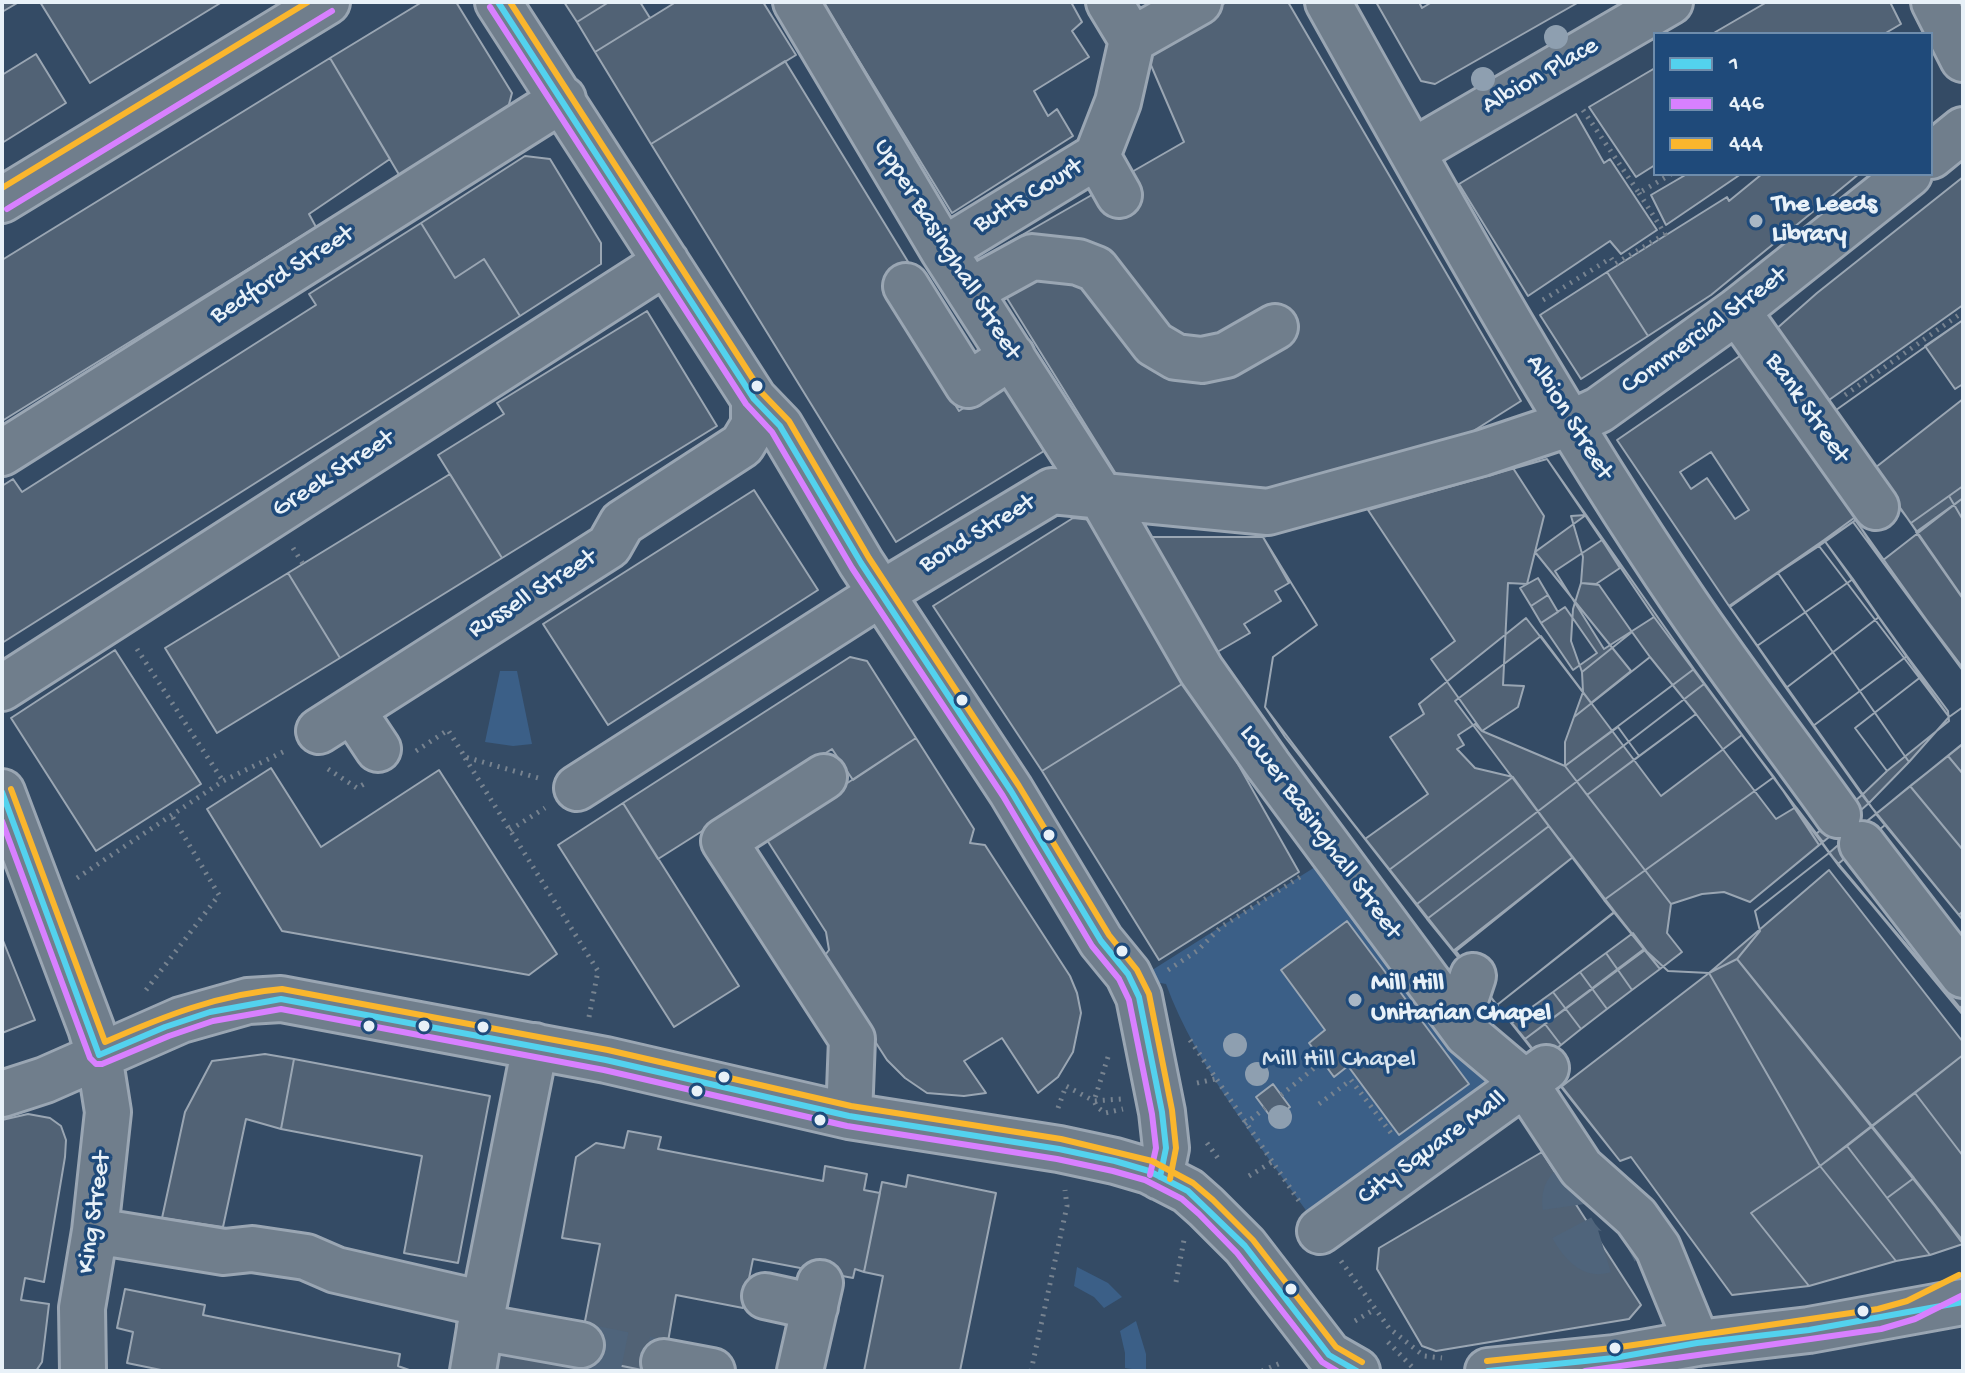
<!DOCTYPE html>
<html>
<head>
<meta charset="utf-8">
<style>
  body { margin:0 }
  #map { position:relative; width:1965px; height:1373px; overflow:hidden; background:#344b65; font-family:"Gochi Hand",sans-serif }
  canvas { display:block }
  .frame { position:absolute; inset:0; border:4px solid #e8f1f8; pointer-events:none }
  .legend { position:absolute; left:1653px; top:32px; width:280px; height:144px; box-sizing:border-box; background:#1f4a7a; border:2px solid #6f8dac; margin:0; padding:10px 14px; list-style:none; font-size:24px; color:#e8f1f8 }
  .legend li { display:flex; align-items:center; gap:16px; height:40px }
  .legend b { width:40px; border:2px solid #6f8dac }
</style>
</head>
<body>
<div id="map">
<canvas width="1965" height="1373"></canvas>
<div class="frame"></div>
<ul class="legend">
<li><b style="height:10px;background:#53d2ee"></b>1</li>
<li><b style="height:10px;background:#d880ff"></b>446</li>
<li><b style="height:10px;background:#fab62d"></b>444</li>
</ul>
</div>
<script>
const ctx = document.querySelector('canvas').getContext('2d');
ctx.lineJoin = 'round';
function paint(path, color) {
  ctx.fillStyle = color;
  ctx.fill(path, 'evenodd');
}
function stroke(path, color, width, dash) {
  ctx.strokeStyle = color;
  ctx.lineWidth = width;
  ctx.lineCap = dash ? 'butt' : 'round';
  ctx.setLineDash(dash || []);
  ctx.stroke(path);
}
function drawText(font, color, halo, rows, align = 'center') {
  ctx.font = font + ' "Gochi Hand",sans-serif';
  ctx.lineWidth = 7;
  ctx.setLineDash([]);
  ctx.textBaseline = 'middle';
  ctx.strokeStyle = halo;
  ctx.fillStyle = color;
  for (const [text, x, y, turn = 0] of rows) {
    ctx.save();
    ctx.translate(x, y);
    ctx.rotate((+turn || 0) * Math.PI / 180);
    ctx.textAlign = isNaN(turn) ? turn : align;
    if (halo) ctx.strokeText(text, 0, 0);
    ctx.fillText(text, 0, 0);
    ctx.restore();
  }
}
paint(new Path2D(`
  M500,671h17l15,73 -19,2 -28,-4z
  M1334,855l180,227 -199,141c-51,-73 -119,-156 -149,-239l-28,-5z
  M1077,1267l31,16 14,14 -18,11 -10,-11 -20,-11z
  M1136,1321l10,33v17l-21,-3v-15l-5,-22z`), '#3b5f87');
const building = new Path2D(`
  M2,2h17l-17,10z
  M40,2h182l-132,81z
  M422,2h34l56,91 -4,15 -107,70 -71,-120z
  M564,2h45l-32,20z
  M609,2h31l10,16 -55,34 -18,-30z
  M676,2h87l33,53 -145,89 -56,-92z
  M823,2h248l11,20 -10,9 17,26 -55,34 14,25 9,-7 16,27 -121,77z
  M1227,2h61l233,399 -62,39 -186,49 -157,-15 -134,-216 202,-116 -40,-93z
  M1376,2h43l3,6 10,-6h147l-144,82 -14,-3z
  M1767,2h123l11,22 -17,10h-172z
  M36,54l30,49 -64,40v-68z
  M330,58l60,101 -81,55 7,13 -314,194v-161z
  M785,61l133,217 -29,19 70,114 43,-27 42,67 -148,91 -245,-398z
  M1655,68v97l-19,12 -47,-70z
  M1576,114l28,49 6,-4 47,71 -36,24 -11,-13 -82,55 -69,-112z
  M525,156l25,3 51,84v21l-81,52 -36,-57 -29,19 -34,-55z
  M1687,174h54l-75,51 -15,-30z
  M1762,174h97l-148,121 -63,41 -41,-64 120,-75 2,4z
  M1963,177v128l-141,100 -47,-75 42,-37z
  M421,223l34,55 29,-19 36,57 -518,327v-157l11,-7 9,13 294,-187 -7,-11z
  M1607,272l41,64 -67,43 -41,-64z
  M647,311l70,115 -215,132 -64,-103 66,-41 -7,-11z
  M1963,320v600l-90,-111 -144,-203 131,-89 -31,-102z
  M1963,320v600l-90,-111 -144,-203 131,-89 -31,-102z
  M1963,320v64l-8,5 -30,-43z
  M1747,351l113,166 -131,89 -112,-166zM1711,452l38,58 -14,9 -28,-41 -16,11 -11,-17z
  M1963,399v87l-52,37 -40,-52z
  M1547,459l107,158 50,67 -287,220 -132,-167 -20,-30 8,-50 44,-32 -54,-88z
  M1547,459l107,158 50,67 -287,220 -132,-167 -20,-30 8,-50 44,-32 -54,-88z
  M1547,459l39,56 -51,37 96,119 -40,32 -65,-85 -107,86 5,10 -34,23 38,57 -63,45 -100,-132 8,-50 44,-32 -54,-88z
  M1547,459l147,210 -129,97 -83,-35 -51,-72 24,-18 -87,-131z
  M1513,468l31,48 -17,68 -19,-1 -5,102 21,1 -6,21 -36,24 -7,-7 -17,11 6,10 -7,4 18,19 38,9 -124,93 -104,-133 -20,-30 8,-50 44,-32 -54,-88z
  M450,474l52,84 -162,100 -52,-85z
  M1963,486v34l-14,-24z
  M754,490l64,100 -210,135 -65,-101z
  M1892,496l71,102v73l-81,-110 -26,-41z
  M1892,496l71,103v72l-107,-150z
  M1949,496l14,24v78l-52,-75z
  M1963,498v170l-81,-107z
  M1963,498v101l-47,-67z
  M1586,515l34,53 -24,16 -15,-1 2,-26 -12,-41z
  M1073,518l19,2 98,159 -148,92 -109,-165z
  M1854,518l109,153v36l-14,10 -125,-177z
  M1853,522l110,149v36l-14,10 -130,-171z
  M1132,537h131l26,46 -14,8 6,10 -37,23 6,9 -38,22z
  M1602,540l52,77 -50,32 -49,-78z
  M1824,540l29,39 -96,67 -28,-40z
  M1819,546l130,171 -40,45 -131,-189z
  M288,573l52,85 -123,75 -52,-85z
  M1778,573l131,189 -40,41 -139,-196z
  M1538,578l10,17 -17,11 -11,-18z
  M1853,579l26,38 -93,71 -29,-42z
  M1581,583l18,2 33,47 -50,40 -11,-31 2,-32z
  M1548,595l10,17 -17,11 -10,-17z
  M1565,607l32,46 -24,17 -32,-47z
  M1879,617l28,39 -94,70 -27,-38z
  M1632,632l18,25 -76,60 9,-25 -1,-20z
  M1541,636l120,160 81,-61 32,42 -170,123 -149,-199z
  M115,650l86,134 -105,67 -85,-133z
  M1907,656l15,20 -67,52 32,43 -25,24 -49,-69z
  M850,657l17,4 49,77 -63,42 -21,-31 -174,110 -35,-56z
  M1650,657l46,57 -57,42 -21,-29 -53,39v-24l9,-25z
  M1694,669l102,139 23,37 -69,57 -26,-10 -22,2 -31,10 -106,-138z
  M1922,676l26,35 1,10 -62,50 -32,-43z
  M1190,679l109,193 -140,88 -117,-189z
  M1704,684l134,181 125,147v232l-33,11 -34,6 -87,25 -77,9 -101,-138 -11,4 -203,-257z
  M1704,684l112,150 46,-39 23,30 -47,39 -7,-9 132,157v232l-33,11 -34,6 -87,25 -77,9 -101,-138 -11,4 -203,-257z
  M1696,714l80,105 20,-12 27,35 -73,60 -26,-10 -22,2 -31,10 -84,-109z
  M1618,727l21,29 -52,39 -22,-29z
  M916,738l58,91 -4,14 15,2 85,131 7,17 4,20 -8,39 -15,25 -20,16 -36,-55 -38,23 22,32 -22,3 -37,-3 -22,-15 -18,-18 -65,-101 7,-9 -3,-18 -61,-95z
  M1963,744v30l-15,-18z
  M1963,744v30l-15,-18z
  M1961,745l2,2v173l-87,-106z
  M1948,756l15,18v76l-53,-64z
  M1948,756l15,18v137l-4,4 -74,-90 -23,19 -10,-11z
  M271,768l50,79 118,-77 118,184 -28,21 -247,-44 -75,-122z
  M1513,777l36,49 -122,93 -38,-49z
  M1774,777l45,68 -69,57 -26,-10 -22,2 -31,10 -4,29 15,19 -22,17 -56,-69z
  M1910,786l53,64v61l-4,4 -83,-101z
  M1862,795l23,30 -47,39 -22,-30z
  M1862,795l7,8 -24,21 -7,-9z
  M623,803l116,183 -65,41 -116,-182z
  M1876,814l9,11 -23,19 -10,-11z
  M1838,815l7,9 -22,18 -7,-8z
  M1549,826l24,31 -120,94 -26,-32z
  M1852,833l10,11 -24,20 -9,-11z
  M1829,853l134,159v229l-226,-282 23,-28 -5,-20z
  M1829,853l134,162v229l-33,11 -34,6 -87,25 -77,9 -101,-138 -11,4 -95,-122 120,-89 23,21 41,2 28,-14 23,-28 -5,-20z
  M1573,857l42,55 -118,93 -41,-54z
  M1573,857l42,55 -118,93 -44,-54z
  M1829,870l134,172v13l-143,111 -111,-193z
  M1614,912l30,37 -119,90 -28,-34z
  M1615,912l30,38 -120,89 -28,-34z
  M1347,921l122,163 -70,51 -51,-69 -14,11 -25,-34 16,-13 -44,-60z
  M1633,933l27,36 -28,21 -26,-37z
  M2,938l33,82 -33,13z
  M1644,949l24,22 41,2 28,-14 177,219 49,66 -33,11 -34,6 -87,25 -77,9 -101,-138 -11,4 -95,-122z
  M1606,953l26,37 -25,19 -27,-37z
  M1945,961l18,22v22l-3,3 -29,-36z
  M1580,972l27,37 -26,20 -28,-37z
  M1709,973l111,193 -69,47 58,73 -77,9 -101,-138 -11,4 -59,-74z
  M1553,992l28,37 -20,16 -29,-38z
  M1532,1007l29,38 -20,15 -29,-37z
  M265,1054l29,5 -13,70 -35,-10 -23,108 -61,-9 23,-106 27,-51z
  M1963,1055v101l-48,-63z
  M294,1059l196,37 -32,167 -54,-10 18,-97 -141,-27z
  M1273,1084l17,23 -17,13 -17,-23z
  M1915,1093l48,63v85l-49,-63 -27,20 -40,-52z
  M28,1114l22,4 11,8 5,14 -1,17 -21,125 -19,-4 -4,22 28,4 -7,58 -6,9h-34v-251z
  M628,1131l33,6 -3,12 165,32 2,-15 42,8 -3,16 16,3 -16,79 -9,-3 -2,9 -100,-19 -10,49 -67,-13 -13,76h-16l-69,-14 22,-113 -38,-6 14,-81 20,-14 28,5z
  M1847,1146l40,52 43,57 -34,6 -76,-95z
  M1542,1152l99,153 -12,14 -193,32 -14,-5 -45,-77 2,-21z
  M1820,1166l76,95 -87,25 -58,-73z
  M908,1175l88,18 -36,178h-96l19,-95 -19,-4 18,-90 24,5z
  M1914,1178l49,63v3l-33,11 -43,-57z
  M125,1289l80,16 -2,10 197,39 -2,12 14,5h-246l-39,-8 6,-31 -16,-4z
  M499,1347l68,8 80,16h-153z`);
paint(building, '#516275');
stroke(building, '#9aa6b3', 2);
stroke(new Path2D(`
  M1589,1175c-6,4 -16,9 -21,14 -13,16 10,58 27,63 11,3 37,-16 52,-20
  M581,1345l83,17`), '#4f647b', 44, [44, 22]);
const minor = new Path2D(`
  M498,2l256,397 26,27 81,137 150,228 90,150 27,33 11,23 23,115 4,36 -6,29
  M796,2l147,248 158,246 100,174 67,95 199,269 58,49 56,85 55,49 22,31 39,95
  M1328,2c114,204 227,409 358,602 49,72 102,141 152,211
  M1934,2l29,57
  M1132,40l67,-38
  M1412,152l258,-150
  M1097,156l22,39
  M1931,156l32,-26
  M2,200l325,-198
  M943,250l154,-94 21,-54 14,-62 -23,-38
  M906,286l62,99 44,-29
  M970,291l62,-34 46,5 18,7 58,75 22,13 26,3 24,-5 49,-28
  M1737,311l139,196
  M2,453l561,-354
  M2,688l664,-426
  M352,710l26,39
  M319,731l290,-185 13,-23 120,-78 12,-20v-26
  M824,777l-100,64 128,198 -3,77
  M577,788l305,-195 170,-102 216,21 214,-59 89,-30 28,-13 138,-99 172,-137
  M2,792l89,236 8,27 9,57 -13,119 -13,77 1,63
  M1862,844l101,131
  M1467,1034l-3,-31 9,-27
  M2,1094l43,-14 136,-60 67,-19 33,-2 325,61 243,56 210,33 56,12 34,10 39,20 18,16 39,39 84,109 28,16
  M95,1231l129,21 28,-3 54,8 30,13 148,34
  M1320,1231l226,-163
  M765,1296l50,11
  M480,1327l101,18
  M664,1362l48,9
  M473,1371l11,-67 51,-258
  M800,1371l20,-88
  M1488,1371l126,-13 83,-15 112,-13 154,-28`);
stroke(minor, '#9aa6b3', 50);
stroke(new Path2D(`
  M1583,110l56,83 32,-19
  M1543,300l68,-42 4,6 50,-30 -26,-41
  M1845,395l118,-83
  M293,548l10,16
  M137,649l86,132
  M416,751l32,-21 17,27 77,22
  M465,758l133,213 -9,46
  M328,769l29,19 7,-4
  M510,830l35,-22
  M77,878l146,-97 64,-31
  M1168,970l29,-19 24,-24 82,-52
  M146,990l73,-95 -47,-79
  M1190,1040l109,161
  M1108,1057l-14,44 3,6 8,6 18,-4
  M1197,1083l18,-4
  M1281,1095l42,-34
  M1319,1104l32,-24 40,53
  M1058,1108l8,-22 28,15 27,-2
  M1245,1124l20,-16
  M1207,1143l13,18
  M1249,1176l23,-14
  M1341,1261l48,67 35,28 18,2
  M1176,1282l8,-42
  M1355,1321l20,-12
  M1388,1342l28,29
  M1031,1371l36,-165 -2,-16
  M1262,1371l21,-9`), '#778390', 5, [2, 6]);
stroke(minor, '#707e8c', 44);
stroke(new Path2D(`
  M498,2l256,397 26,27 81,137 150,228 90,150 27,33 11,23 23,115 4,36 -6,29
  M2,792l97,263
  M99,1055l66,-28 45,-15 71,-13 325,61 243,56 210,33 56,12 34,10 39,20 57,55 84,109 28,16
  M1488,1371l126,-13 83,-15 112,-13 154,-28`), '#53d2ee', 6);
stroke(new Path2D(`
  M490,7l256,397 26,28 80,136 151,228 89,150 27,33 10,21 23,114 4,34 -6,27
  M7,209l325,-198
  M2,821l88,237 6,6h6l67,-28 44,-15 68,-12 323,61 243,56 210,33 56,12 32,9 37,19 17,15 38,39 85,109 15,9
  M1585,1371l296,-42 34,-10 48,-24`), '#d880ff', 6);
stroke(new Path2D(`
  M510,2l252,391 27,28 80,137 150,228 90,149 28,35 12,24 23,116 4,38 -6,31
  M2,188l306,-186
  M11,789l94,253c57,-25 114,-48 177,-53l326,61 243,56 210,33 91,22 41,22 20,17 40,40 83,107 26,15
  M1487,1361l126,-13 265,-39 29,-8 52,-26`), '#fab62d', 6);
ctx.fillStyle = '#8e9fb0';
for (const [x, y] of [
  [1556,37],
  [1483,79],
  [1235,1045],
  [1257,1074],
  [1280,1117]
]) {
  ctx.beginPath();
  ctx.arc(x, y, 12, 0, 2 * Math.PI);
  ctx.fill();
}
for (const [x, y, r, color] of [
  [1756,221,8,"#a9b7c5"],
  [757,386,7,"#e8f1f8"],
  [962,700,7,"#e8f1f8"],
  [1049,835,7,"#e8f1f8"],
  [1122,951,7,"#e8f1f8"],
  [1355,1000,8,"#a9b7c5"],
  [369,1026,7,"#e8f1f8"],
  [424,1026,7,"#e8f1f8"],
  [483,1027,7,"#e8f1f8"],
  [724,1077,7,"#e8f1f8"],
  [697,1091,7,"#e8f1f8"],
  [820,1120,7,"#e8f1f8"],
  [1291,1289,7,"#e8f1f8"],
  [1863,1311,7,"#e8f1f8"],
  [1615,1348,7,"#e8f1f8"]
]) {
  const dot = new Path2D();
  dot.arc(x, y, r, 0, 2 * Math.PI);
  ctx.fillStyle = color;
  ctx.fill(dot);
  stroke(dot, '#1f4a7a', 3);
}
drawText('26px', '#e8f1f8', '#1f4a7a', [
  ["Albion Place",1541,77,-30],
  ["Butts Court",1029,197,-31],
  ["Upper Basinghall Street",946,250,58],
  ["Bedford Street",283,276,-32],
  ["Commercial Street",1705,332,-36],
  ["Bank Street",1806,409,55],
  ["Albion Street",1568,418,58],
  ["Greek Street",334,475,-33],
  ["Bond Street",978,535,-31],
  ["Russell Street",533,595,-32],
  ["Lower Basinghall Street",1319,833,54],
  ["City Square Mall",1433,1149,-36],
  ["King Street",96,1213,-82]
]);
drawText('bold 26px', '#e8f1f8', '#1f4a7a', [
  ["The Leeds",1772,206],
  ["Library",1772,236],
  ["Mill Hill",1371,985],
  ["Unitarian Chapel",1371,1015]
], 'left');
drawText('26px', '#d7e3ed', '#1f4a7a', [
  ["Mill Hill Chapel",1339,1061]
]);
</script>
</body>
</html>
